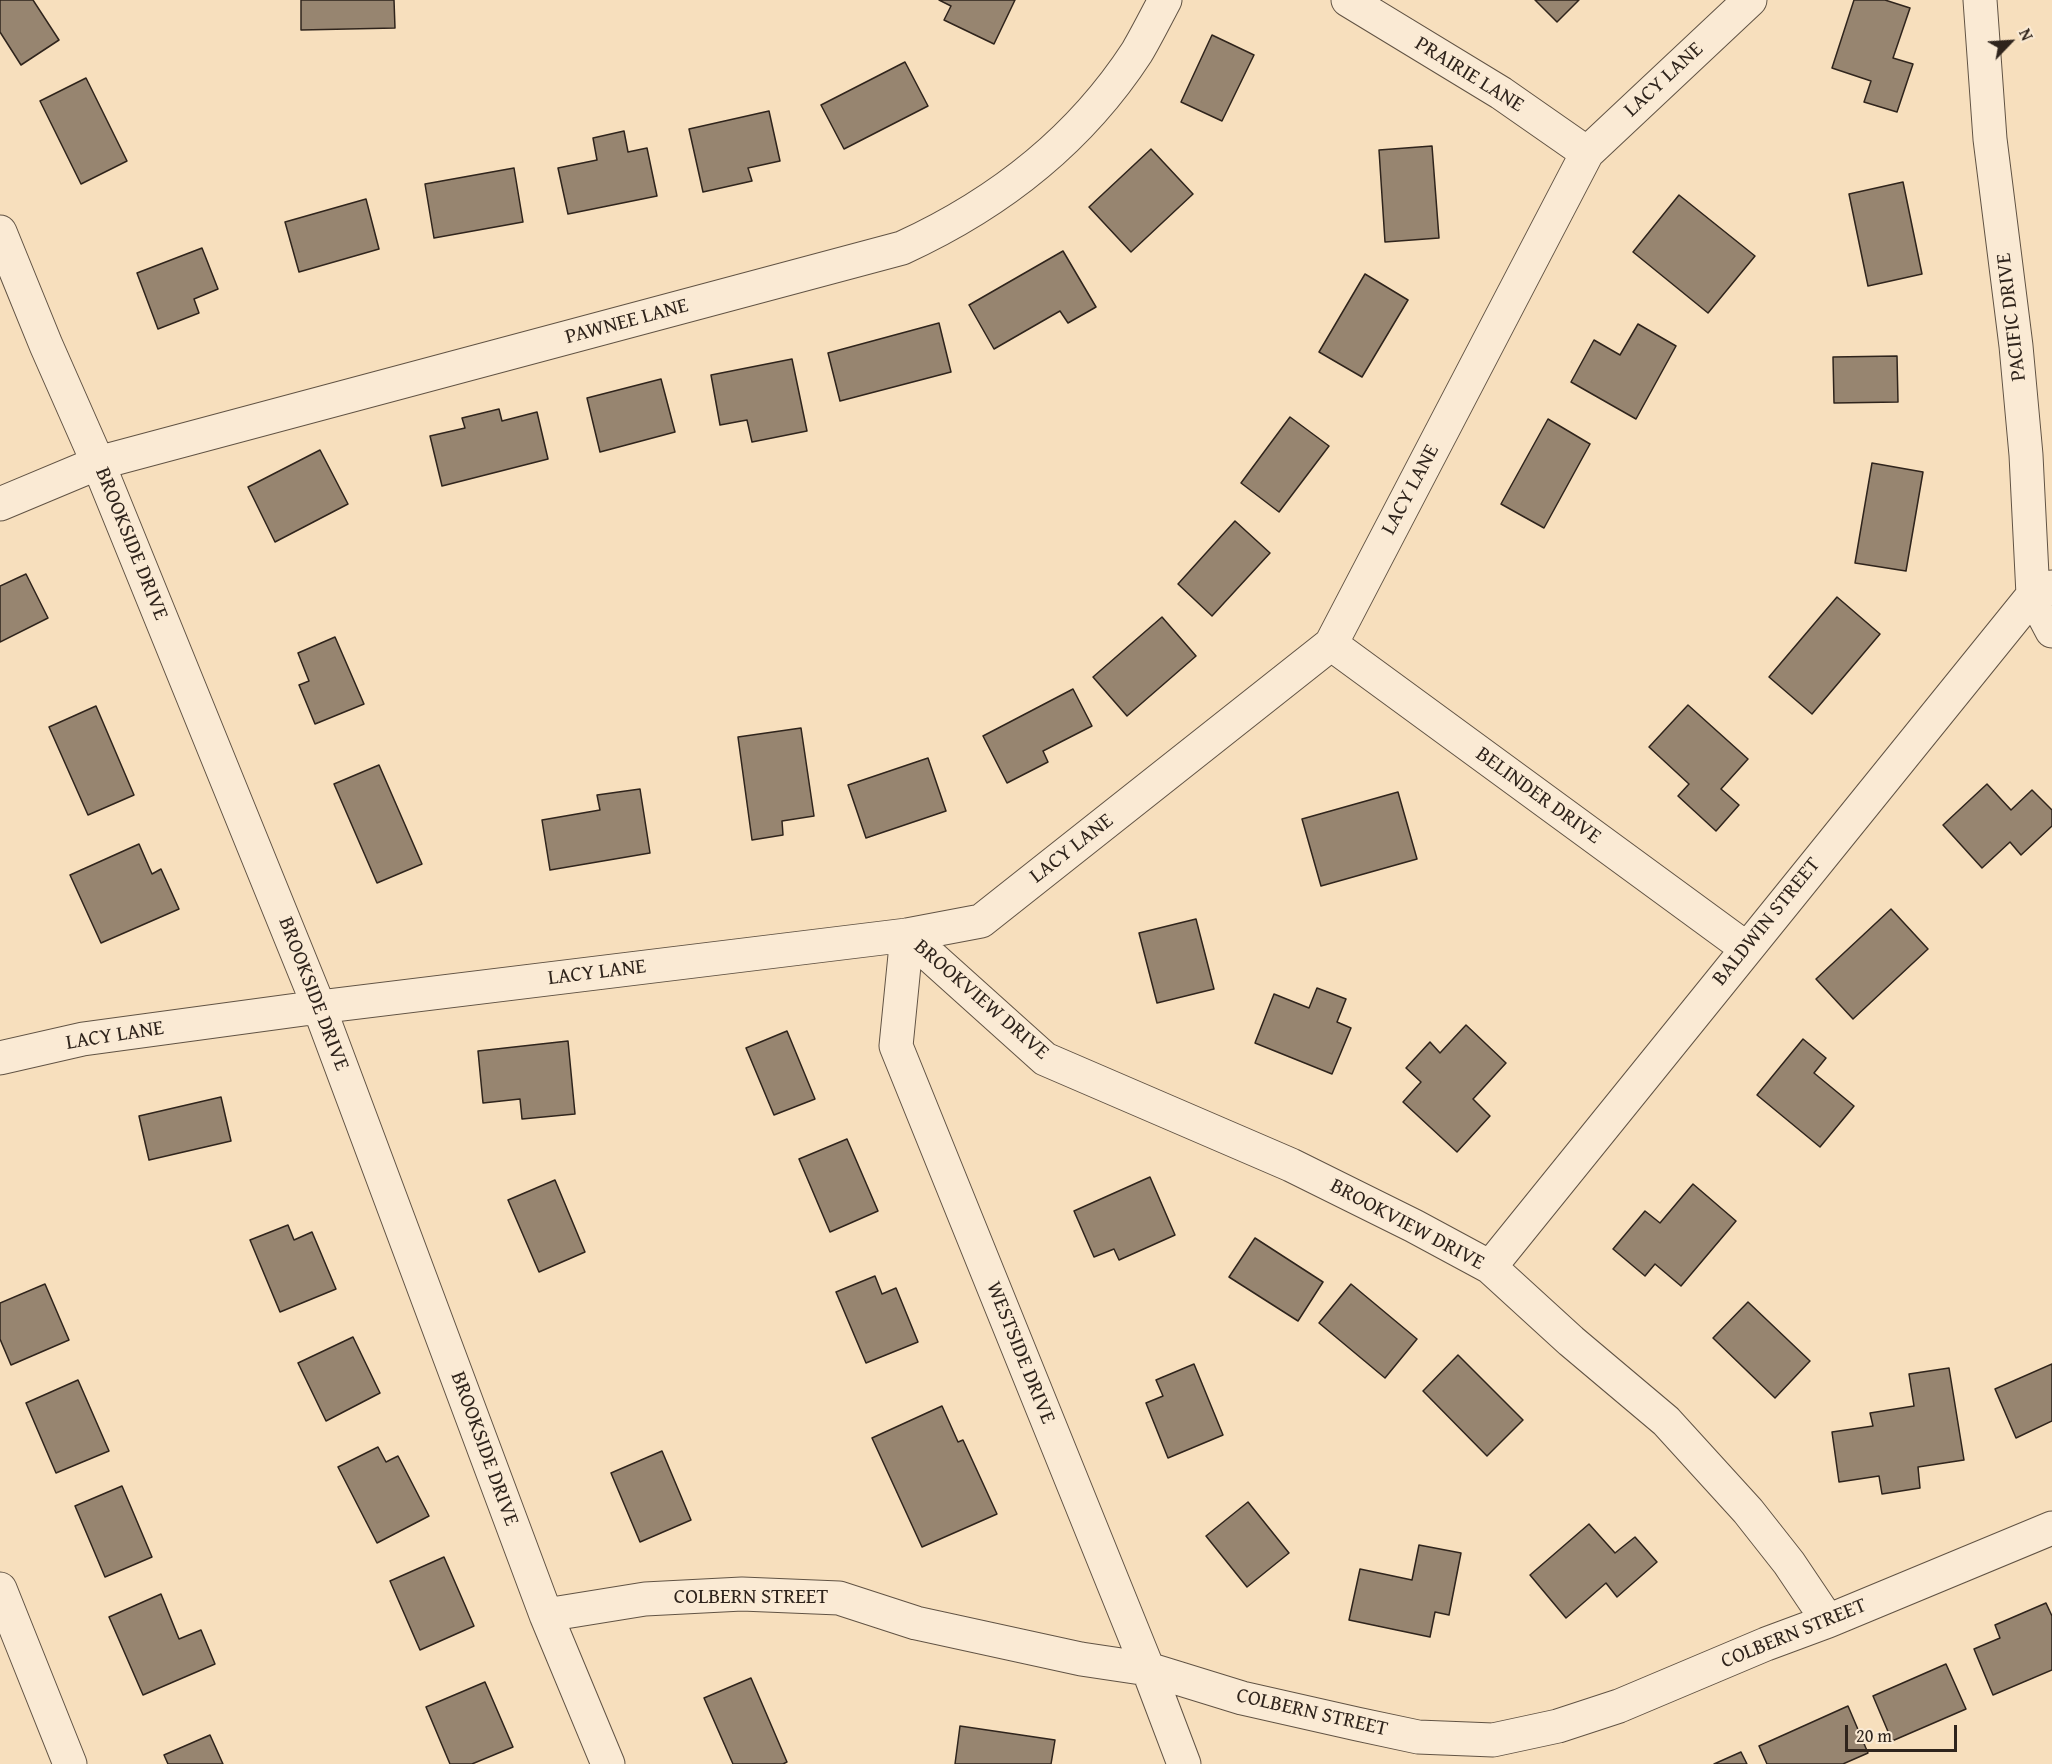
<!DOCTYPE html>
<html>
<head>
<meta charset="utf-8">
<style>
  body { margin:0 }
  #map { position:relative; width:2052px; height:1764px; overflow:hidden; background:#f7dfbd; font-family:"Gentium Book Plus",serif }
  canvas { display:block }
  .north { position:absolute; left:1980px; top:12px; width:60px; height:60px; -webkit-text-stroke:4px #faead4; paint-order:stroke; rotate:65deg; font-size:16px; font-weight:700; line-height:24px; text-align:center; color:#2f241c }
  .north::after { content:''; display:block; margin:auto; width:21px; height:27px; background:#2f241c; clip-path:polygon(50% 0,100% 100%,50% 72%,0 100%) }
  .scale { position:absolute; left:1845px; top:1725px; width:112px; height:27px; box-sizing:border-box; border:3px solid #2f241c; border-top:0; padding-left:8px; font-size:18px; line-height:21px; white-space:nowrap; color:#2f241c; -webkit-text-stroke:4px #faead4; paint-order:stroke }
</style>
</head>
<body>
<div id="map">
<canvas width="2052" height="1764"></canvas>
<div class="north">N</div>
<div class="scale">20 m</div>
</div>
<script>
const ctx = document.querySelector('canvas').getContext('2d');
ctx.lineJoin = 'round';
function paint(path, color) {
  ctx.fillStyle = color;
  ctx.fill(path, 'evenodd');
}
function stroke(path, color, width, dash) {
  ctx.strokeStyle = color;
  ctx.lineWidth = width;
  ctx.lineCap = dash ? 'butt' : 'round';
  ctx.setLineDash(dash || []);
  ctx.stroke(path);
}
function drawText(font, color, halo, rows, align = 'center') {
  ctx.font = font + ' "Gentium Book Plus",serif';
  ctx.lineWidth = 4.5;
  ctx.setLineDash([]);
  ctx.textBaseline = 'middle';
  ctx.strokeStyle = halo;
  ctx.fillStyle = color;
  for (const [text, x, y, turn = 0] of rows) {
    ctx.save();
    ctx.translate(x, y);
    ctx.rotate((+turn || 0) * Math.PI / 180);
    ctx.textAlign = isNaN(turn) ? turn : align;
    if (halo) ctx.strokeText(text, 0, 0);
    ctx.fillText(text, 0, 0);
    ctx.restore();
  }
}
const building = new Path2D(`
  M0,0h33l26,40 -38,25 -21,-33z
  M301,0h93l1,28 -94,2z
  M939,0h76l-21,44 -50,-24 7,-14z
  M1535,0h44l-22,22z
  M1854,0h31l25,8 -17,50 20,6 -16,48 -33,-10 7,-21 -39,-13z
  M1212,35l42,20 -32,66 -41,-19z
  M905,62l23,44 -84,43 -23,-44z
  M86,78l41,83 -46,23 -41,-83z
  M769,111l11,50 -32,7 4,13 -49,11 -14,-63z
  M624,131l4,21 19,-4 10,48 -89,18 -10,-46 39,-8 -4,-22z
  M1432,146l7,92 -54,4 -6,-92z
  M1151,149l42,45 -62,58 -42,-45z
  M514,168l9,54 -89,16 -9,-54z
  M1903,182l19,92 -54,12 -19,-92z
  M1679,195l76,61 -47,57 -75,-61z
  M366,199l13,50 -80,23 -14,-50z
  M202,248l16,41 -24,10 5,14 -41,16 -21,-56z
  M1063,251l33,56 -28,16 -8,-12 -66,38 -25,-44z
  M1365,274l43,26 -46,77 -43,-25z
  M939,323l12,49 -111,29 -12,-48z
  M1638,324l38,22 -40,73 -65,-37 23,-42 26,15z
  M1897,356l1,46 -64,1 -1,-46z
  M792,359l15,72 -55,11 -5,-22 -27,5 -9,-50z
  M661,379l14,53 -75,20 -13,-54z
  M499,409l3,12 35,-9 11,47 -106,27 -12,-50 35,-8 -3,-10z
  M1290,417l39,29 -50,66 -38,-29z
  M1548,419l42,25 -46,84 -43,-24z
  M320,450l28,54 -73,38 -27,-55z
  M1872,463l51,9 -17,99 -51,-8z
  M1235,521l35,32 -58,63 -34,-32z
  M26,574l22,44 -48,24v-56z
  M1837,597l43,37 -68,80 -43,-37z
  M1162,617l34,39 -69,60 -34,-39z
  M335,637l29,67 -49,20 -16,-39 10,-4 -11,-28z
  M1073,689l19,37 -49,25 5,11 -41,21 -24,-47z
  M1688,705l60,54 -27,30 18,16 -23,26 -38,-35 11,-12 -40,-37z
  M96,706l38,89 -46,20 -39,-88z
  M801,728l13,88 -32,5 1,14 -31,5 -14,-103z
  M928,758l18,53 -80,27 -18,-53z
  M379,765l43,99 -45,19 -43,-99z
  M1987,784l24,26 21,-20 20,20v16l-31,29 -11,-13 -28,26 -39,-43z
  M640,789l10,64 -100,17 -8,-50 58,-10 -3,-15z
  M1398,792l19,67 -96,27 -19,-67z
  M139,844l13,30 9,-5 18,40 -78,34 -31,-68z
  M1891,909l37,40 -75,70 -37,-40z
  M1196,919l18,70 -57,14 -18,-70z
  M1317,988l29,11 -9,23 14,6 -19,46 -77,-31 19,-49 35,14z
  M1466,1025l40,38 -33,36 17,17 -33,36 -54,-50 18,-20 -15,-14 24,-26 10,11z
  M787,1031l28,68 -41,16 -28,-67z
  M1803,1039l23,19 -12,15 40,33 -34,41 -63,-52z
  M568,1041l7,73 -53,5 -2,-20 -37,4 -5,-52z
  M221,1097l10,44 -82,19 -10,-44z
  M847,1139l31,72 -48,21 -31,-73z
  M1150,1177l25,58 -56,25 -5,-11 -20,8 -20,-46z
  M555,1180l30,72 -46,20 -31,-72z
  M1693,1184l43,37 -55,65 -26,-22 -10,12 -32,-27 32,-38 15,12z
  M288,1225l6,15 18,-8 24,57 -56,23 -30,-72z
  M1255,1238l68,44 -25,39 -69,-44z
  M875,1276l7,18 14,-6 22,54 -52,21 -30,-71z
  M45,1284l24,56 -58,25 -11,-26v-36z
  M1351,1284l66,55 -32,39 -66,-55z
  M1748,1302l62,59 -35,37 -62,-60z
  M353,1337l27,56 -54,28 -28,-58z
  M1458,1355l65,65 -36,36 -64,-65z
  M1194,1364l29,71 -55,23 -22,-55 17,-7 -7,-16z
  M2052,1364v57l-36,17 -21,-49z
  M1949,1368l15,92 -46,7 2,21 -38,6 -3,-18 -40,6 -7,-50 41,-6 -3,-13 44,-7 -5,-32z
  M78,1380l31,71 -53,22 -30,-70z
  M942,1406l16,36 5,-2 34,74 -75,33 -50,-109z
  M378,1447l8,15 12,-6 31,60 -52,27 -39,-76z
  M662,1451l29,69 -51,22 -29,-69z
  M122,1486l30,71 -47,20 -30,-71z
  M1248,1502l41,51 -42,34 -41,-51z
  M1589,1524l26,29 20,-16 22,25 -40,35 -11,-14 -40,35 -36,-43z
  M1419,1545l42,8 -12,62 -14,-3 -5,25 -81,-17 11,-51 52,11z
  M444,1557l30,69 -54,24 -30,-69z
  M161,1594l18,45 22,-9 14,34 -72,31 -34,-78z
  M2046,1603l6,13v54l-59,25 -19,-46 26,-11 -5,-13z
  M1946,1664l20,45 -74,32 -19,-45z
  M751,1678l36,84 -4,2h-50l-29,-66z
  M485,1682l28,65 -41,17h-22l-24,-57z
  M1848,1706l20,47 -25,11h-76l-8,-18z
  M960,1726l95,14 -4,24h-96z
  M210,1735l13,29h-55l-4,-9z
  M1741,1752l6,12h-33z`);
paint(building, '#978570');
stroke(building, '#2f241c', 1.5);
const minor = new Path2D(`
  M1348,0l153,93 86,60
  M1980,0l10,139 26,207 10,109 7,140 19,36
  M0,232l46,113 52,118 221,544 227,608 62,149
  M0,504l98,-41 804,-215c96,-44 177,-107 235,-196 10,-17 19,-35 28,-52
  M1331,644l415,304
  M907,935l138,124 246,106 123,61 76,41 81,74 95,80 82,90 41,52 39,58
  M907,935l-11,111 252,623 36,95
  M0,1058l83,-19 236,-32 588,-72 74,-14 350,-277 256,-491 163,-153
  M1490,1267l543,-672 19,-8
  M0,1589l70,175
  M546,1615l99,-16 97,-5 97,4 77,25 165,36 67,10 94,29 115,26 61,13 75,3 65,-14 61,-20 147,-62 62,-23 224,-93`);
stroke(minor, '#615344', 35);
stroke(minor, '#faead4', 33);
drawText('21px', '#2f241c', '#faead4', [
  ["PRAIRIE LANE",1469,75,32],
  ["LACY LANE",1664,80,-43],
  ["PACIFIC DRIVE",2012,317,-97],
  ["PAWNEE LANE",627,322,-15],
  ["LACY LANE",1411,490,-62],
  ["BROOKSIDE DRIVE",131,544,68],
  ["BELINDER DRIVE",1538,796,36],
  ["LACY LANE",1072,849,-38],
  ["BALDWIN STREET",1767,922,-51],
  ["LACY LANE",597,973,-7],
  ["BROOKSIDE DRIVE",313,994,69],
  ["BROOKVIEW DRIVE",981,1000,41],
  ["LACY LANE",115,1036,-9],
  ["BROOKVIEW DRIVE",1407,1225,28],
  ["WESTSIDE DRIVE",1020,1353,68],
  ["BROOKSIDE DRIVE",484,1449,70],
  ["COLBERN STREET",751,1598],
  ["COLBERN STREET",1794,1634,-22],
  ["COLBERN STREET",1312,1713,13]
]);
</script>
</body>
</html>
